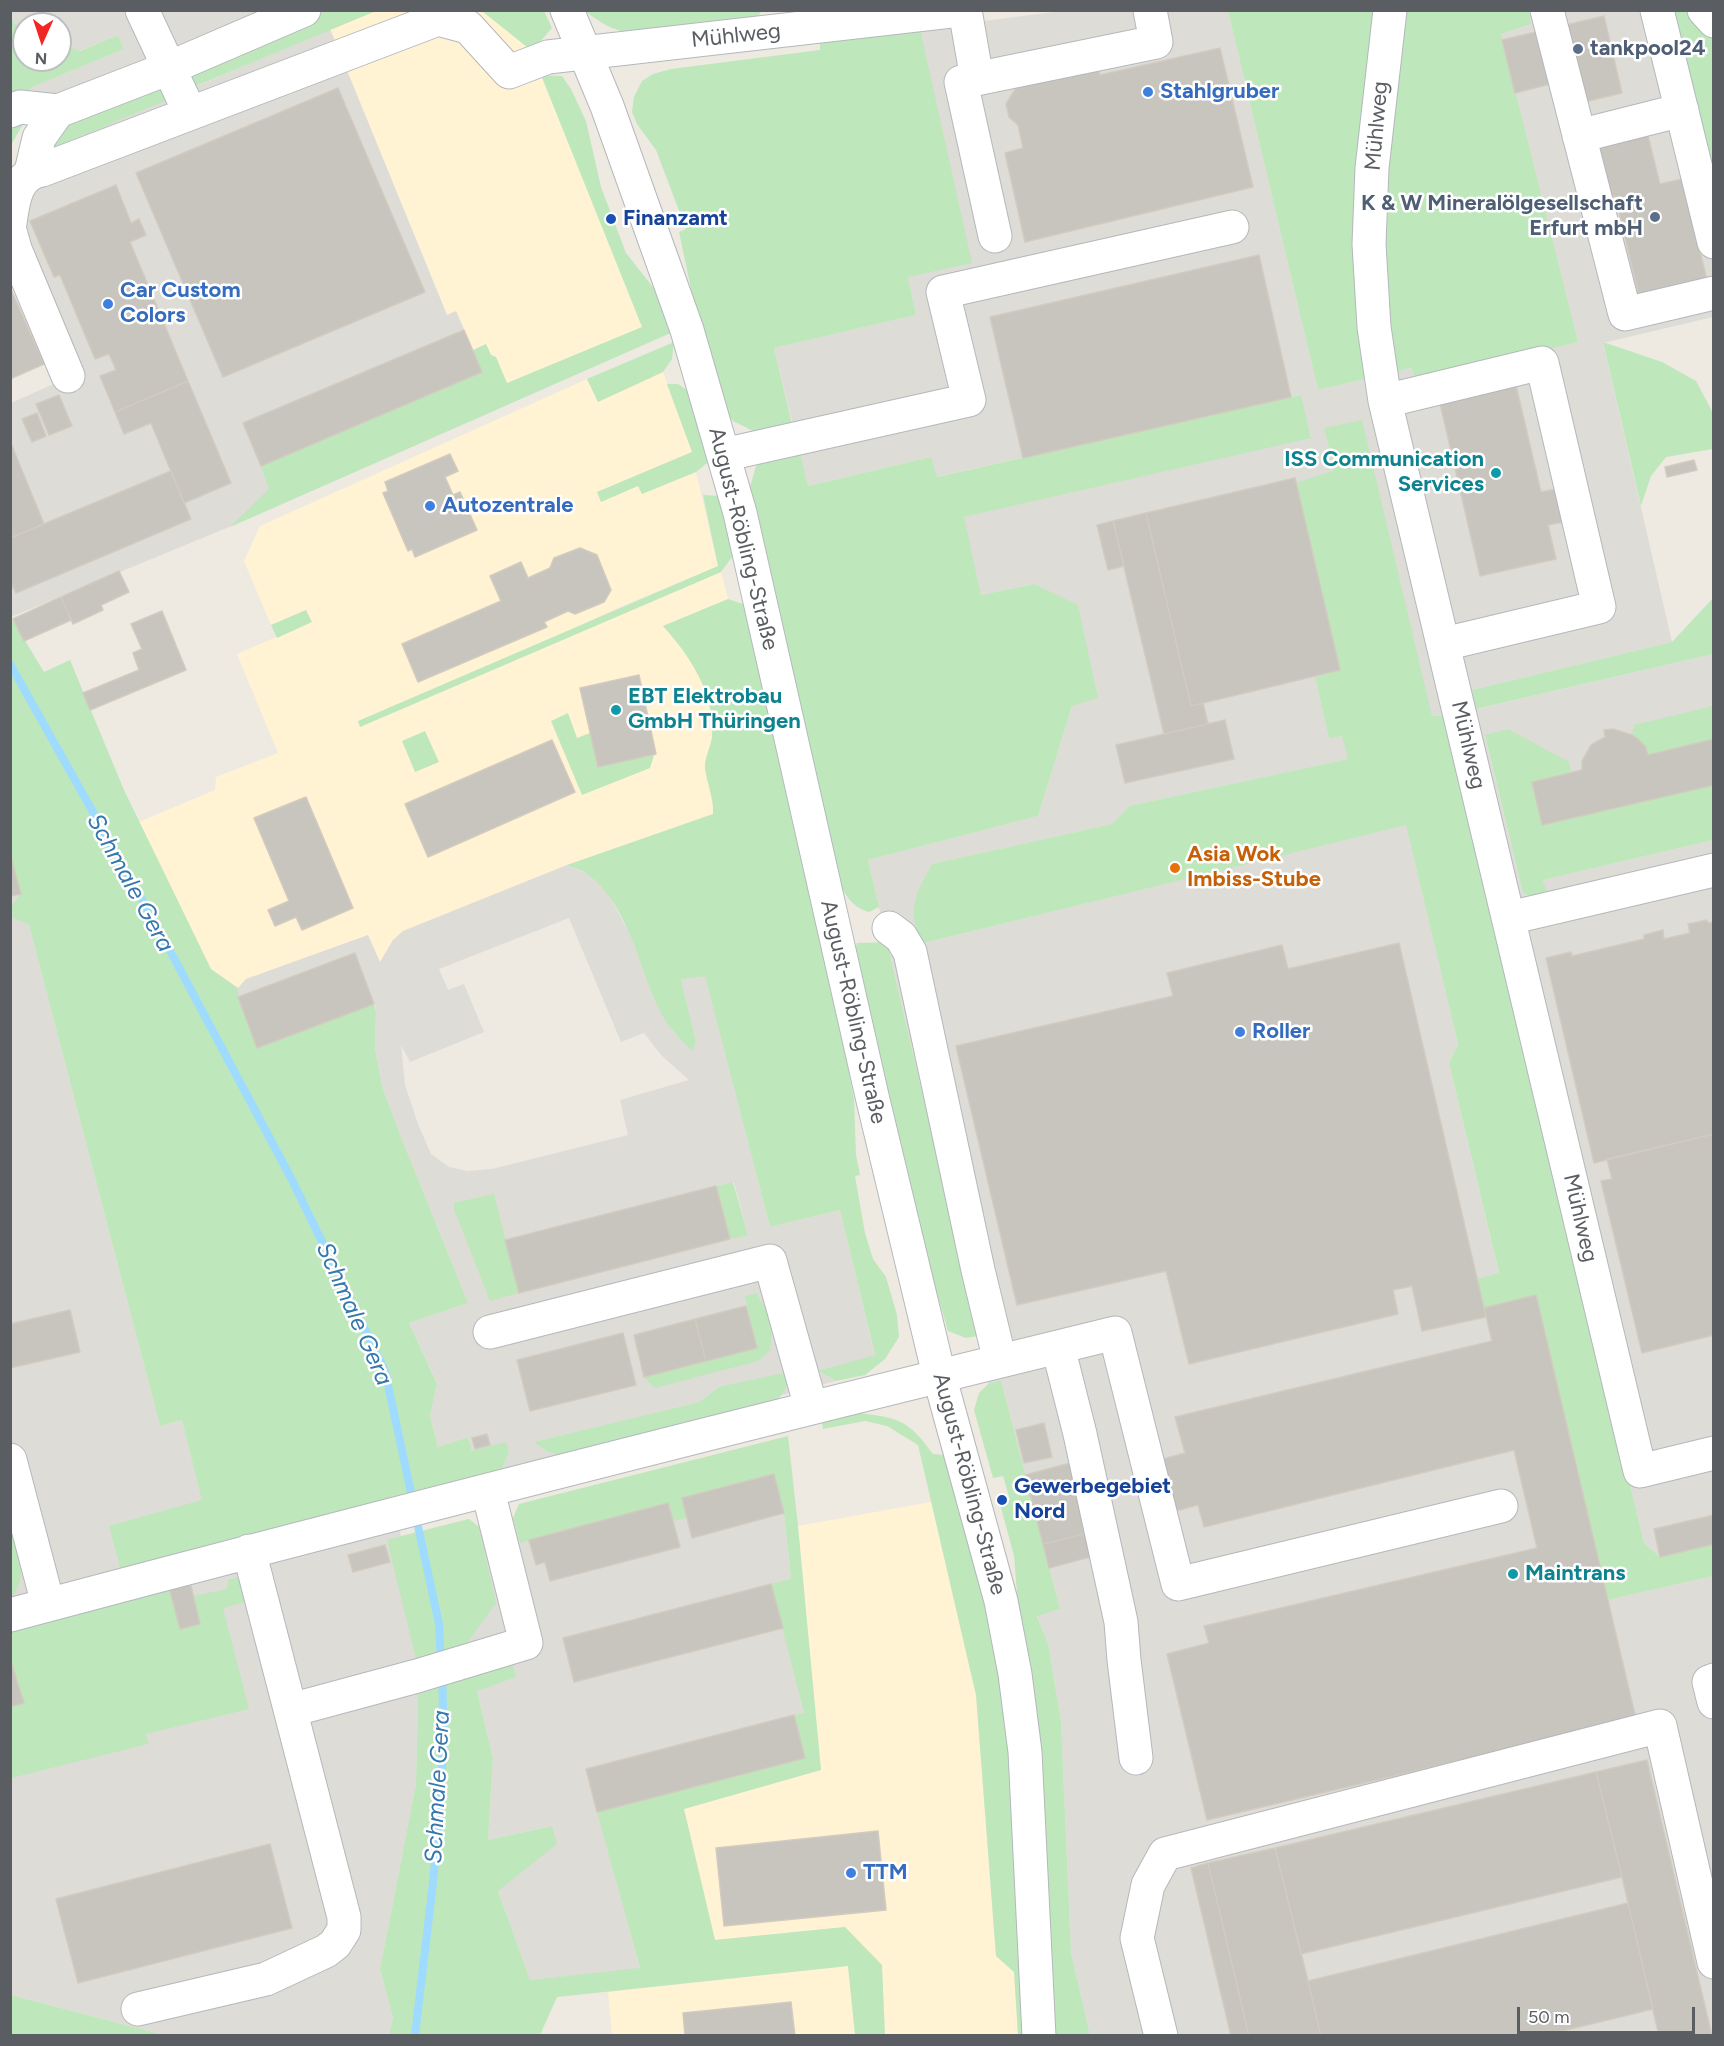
<!DOCTYPE html>
<html>
<head>
<meta charset="utf-8">
<style>
  body { margin:0 }
  #map { position:relative; width:1724px; height:2046px; overflow:hidden; background:#eeeae1; font-family:Figtree,sans-serif }
  canvas { display:block }
  .frame { position:absolute; inset:0; border:12px solid #5a5e63; pointer-events:none }
  .north { position:absolute; left:12px; top:12px; width:60px; height:60px; box-sizing:border-box; background:#fff; border:2px solid #bdbfc1; border-radius:50%; rotate:183deg; font-size:16px; font-weight:700; line-height:24px; text-align:center; color:#5a5e63 }
  .north::after { content:''; display:block; margin:auto; width:21px; height:27px; background:#f22723; clip-path:polygon(50% 0,100% 100%,50% 72%,0 100%) }
  .scale { position:absolute; left:1517px; top:2007px; width:178px; height:27px; box-sizing:border-box; border:3px solid #5a5e63; border-top:0; padding-left:8px; font-size:18px; line-height:21px; white-space:nowrap; color:#5a5e63; -webkit-text-stroke:4px #fff; paint-order:stroke }
</style>
</head>
<body>
<div id="map">
<canvas width="1724" height="2046"></canvas>
<div class="frame"></div>
<div class="north">N</div>
<div class="scale">50 m</div>
</div>
<script>
const ctx = document.querySelector('canvas').getContext('2d');
ctx.lineJoin = 'round';
function paint(path, color) {
  ctx.fillStyle = color;
  ctx.fill(path, 'evenodd');
}
function stroke(path, color, width, dash) {
  ctx.strokeStyle = color;
  ctx.lineWidth = width;
  ctx.lineCap = dash ? 'butt' : 'round';
  ctx.setLineDash(dash || []);
  ctx.stroke(path);
}
function drawText(font, color, halo, rows, align = 'center') {
  ctx.font = font + ' Figtree,sans-serif';
  ctx.lineWidth = 5;
  ctx.setLineDash([]);
  ctx.textBaseline = 'middle';
  ctx.strokeStyle = halo;
  ctx.fillStyle = color;
  for (const [text, x, y, turn = 0] of rows) {
    ctx.save();
    ctx.translate(x, y);
    ctx.rotate((+turn || 0) * Math.PI / 180);
    ctx.textAlign = isNaN(turn) ? turn : align;
    if (halo) ctx.strokeText(text, 0, 0);
    ctx.fillText(text, 0, 0);
    ctx.restore();
  }
}
paint(new Path2D(`
  M376,11h106l45,36 14,28 102,252 -137,57 -10,-27 -5,-2 -5,-11 -13,6 -16,-38 -10,3 -117,-286z
  M663,372l29,80 -95,40 4,9 37,-15 4,8 54,-22 22,94 -98,41 -260,120 361,-155 7,27 -65,27 20,22 18,32 9,29 2,28 -7,29 9,38v10l-147,51 -164,66 -10,9 -13,22 -12,-27 -122,44 -8,9 -27,-19 -72,-147 76,-32 1,-13 62,-24 -41,-99 74,-32 -5,-12 -35,15 -27,-64 16,-35 327,-147 11,23z
  M931,1502l45,193 20,261 18,16 4,63h-133l-3,-70 -37,-38 -130,13 -31,-131 137,-39 -23,-244z
  M848,1966l7,69h-243l-4,-43z`), '#fff3d4');
paint(new Path2D(`
  M1070,10l158,1 90,379 93,-22 5,12 162,-38 -77,-308 30,-10 -2,-13h143l41,173v133l-110,26 69,299 -200,48 5,19 236,-55v131l-171,40 -10,-43 39,-9 -86,-37 38,157 15,6 10,-2 -5,-17 170,-40v704l-53,13 -16,-14 -199,-827h-13l-96,-246 -40,14 44,186 -25,7 14,62 13,-3 7,23 -220,47 -17,18 -180,40 -11,80 485,-120 52,220 -9,19 50,211 -15,33 52,-12 72,305 105,-24v459h-623l-19,-82 -10,-232 -13,-78 -11,-28 23,-6 -59,-229 -13,4 -14,-70 -106,-454 170,-44 34,-110 -38,-122 -53,11 -18,-78 348,-80 -11,-42 -364,82 -5,-20 -123,29 -34,-138 142,-33 -8,-38 12,-248z
  M10,11h282l-266,108 4,-31 94,-39 -6,-14 -39,16 -19,-8v-19h-36v4l-10,-5z
  M330,29l117,286 9,-4 42,98 -269,118 -218,90v-214l47,-21 -47,-110 30,-119z
  M10,854l11,40 -8,24 16,7 131,501 22,-6 21,81 188,-1 10,36 68,-17 10,8 34,-9 7,25 148,-40 19,14 -5,-19 92,-24 10,39 7,67 -19,4 32,129 -10,3 11,42 -207,54 42,157 -110,11 -32,-89 53,-65 -63,14 5,-82 -16,-68 39,-13 -3,-13 -95,31 -2,89 -36,185 13,49 -4,17h-225l-153,-40z
  M567,865l23,10 18,19 21,38 30,77 14,22 19,19 4,-8 -15,-63 24,-4 65,252 70,-17 35,146 -56,16 17,9 -54,14 7,-12 -70,4 -20,15 -164,40 11,9 18,6 -62,12 7,-17 -37,-1 -4,-14 -30,10 -8,-31 7,-34 -28,-59 59,-20 -67,-166 -18,-48 -8,-40 1,-38 -1,-7 -118,44 -19,-51v-9l8,-9 122,-44 12,27 13,-22 10,-9zM569,918l52,124 23,-9 17,22 28,25 -69,20 8,35 -136,34 -25,2 -18,-4 -18,-13 -13,-30 -13,-39 -4,-40 9,17 74,-30 -20,-48 -16,6 -9,-21zM734,1182l14,53 -32,-49zM756,1293l2,68 -113,15 112,-28 -12,-52z`), '#dedcd6');
paint(new Path2D(`
  M325,11h51l-185,77 -3,-10 8,-13z
  M482,11h62l8,17 -12,14 -13,5z
  M585,11h176l-4,8 -125,14c-21,-3 -31,-10 -47,-22z
  M1228,11h146l-5,367 -51,12z
  M1403,11h126l2,13 -30,10 77,308 -162,39 -5,-13 -16,4 -6,-37 -3,-67 -1,-73z
  M1672,11h24l17,20v153z
  M10,12l4,11 10,5v32h36v-17l20,8 38,-16 6,14 -94,39 -4,31 -15,26z
  M920,29l52,234 -64,14 8,38 -142,33 18,76 -20,5 -19,2 -20,-10 -11,-15 -28,-103 -15,-71 7,-3 -30,-79 -19,-26 -5,-12 2,-15 8,-16 11,-7 18,-5 149,-19v-12z
  M541,75l21,1 9,13 15,32 15,66 25,66 30,38 17,41 -443,195 39,-38 -8,-23 221,-94 -9,-22 13,-6 5,11 5,2 11,26 135,-56z
  M158,81l14,17 -131,55 8,-27z
  M674,342l-2,17 -9,13 -65,30 -11,-23z
  M1603,342l59,20 34,19 17,32v36l-47,8 -15,19 -10,30z
  M667,384h11l15,10 19,65 -16,13 -54,22 -4,-8 -37,16 -4,-10 95,-40z
  M1301,395l10,43 -347,79 17,78 53,-11 44,21 20,93 -26,8 -34,110 -170,44 11,47 -10,5c-23,-6 -29,-29 -38,-49l-81,-376 6,-21 17,-9 27,-5 8,34 123,-29 6,20z
  M1362,420l70,296h13l199,827 16,14 53,-13v32l-105,24 -72,-304 -52,12 -7,-29 22,-6 -50,-210 9,-19 -52,-219 -486,119c-11,-40 -7,-44 12,-80l180,-40 17,-18 219,-47 -6,-23 -13,3 -14,-62 25,-7 -44,-187 39,-13 -11,-42z
  M703,495l17,1 15,57 -14,19 -361,155 -2,-6 360,-155z
  M1713,598v56l-237,55 -4,-19 200,-48z
  M728,599l18,6 90,399 18,95 2,56 4,20 -5,1 10,57 8,26 13,18 11,38 2,22 -14,22 -20,16 -29,6 -18,-10 57,-16 -35,-145 -70,17 -65,-251 -24,3 15,63 -4,9c-13,-13 -26,-26 -34,-44 -20,-43 -29,-98 -67,-130 -6,-6 -17,-9 -24,-12l146,-51c1,-16 -6,-30 -8,-45 -1,-11 6,-22 7,-32 4,-42 -22,-81 -49,-111z
  M306,610l6,12 -35,16 -6,-13z
  M10,616l34,56 26,-12 54,130 87,179 27,19v9l19,51 117,-44 2,7 -1,38 8,40 18,48 67,166 -59,20 28,60 -7,33 8,31 30,-10 4,14 34,-9 3,10 -7,17 -111,28v3l-176,43 1,6 -94,25 -13,-48 93,-26 -20,-80 -22,6 -131,-501 -16,-7 -2,-12 10,-13 -11,-39z
  M1713,706v33l-65,16 -3,-9 -13,-11 2,-10z
  M568,713l9,25 13,-5 8,34 56,-12 -4,13 -68,27 -31,-74z
  M1508,729l61,33 2,10 -39,10 11,43 170,-40v55l-170,40 6,17 -11,2 -15,-6 -38,-158z
  M425,731l14,31 -24,10 -13,-31z
  M887,942l87,372 4,22 -12,2 -18,-7 -32,-109 -63,-267 4,-12z
  M733,1182l15,53 -18,4 -14,-53z
  M494,1194l25,99 -29,8 -36,-92v-6z
  M756,1293c14,21 18,31 14,57l-12,11 -103,27 -11,-11 112,-29 -11,-52z
  M783,1373l6,10 -7,12 -8,7 -210,55 -18,-6 -12,-9 165,-40 20,-15z
  M1001,1380l59,229 -23,7 11,27 13,78 10,232 19,82h-37l-39,-479 -14,-52 10,-4 -7,-24 -10,2 -19,-68 5,-17 9,-9z
  M859,1413c41,5 49,7 74,41l11,1 42,148 25,146 18,286h-11l-4,-63 -18,-16 -20,-261 -58,-250 -31,-19 -22,-5 -42,8 -1,-7z
  M788,1436l10,90 23,244 -137,39 31,131 130,-13 37,38 3,70h-30l-7,-69 -291,31 -17,38h-151l4,-17 -13,-49 36,-185 2,-90 95,-31 3,14 -39,14 16,67 -5,82 64,-14 5,18 -59,47 32,89 110,-12 -43,-156 208,-54 -11,-43 10,-2 -33,-129 20,-5 -7,-66 -10,-39 -92,24 5,20 -14,3 -5,-18 -148,40 -7,-25 6,-14z
  M469,1519l10,8 17,76 -29,40 -51,16 -29,-119z
  M10,1526c8,27 20,48 1,73z
  M238,1577l10,24 -25,7 26,101 -103,25 2,10 -137,34v-71l12,-4 -12,-44v-32l158,-40 11,42 20,-5 -7,-28 34,-7 1,-9z
  M10,1995h1l153,40h-153z`), '#bee7bc');
stroke(new Path2D(`
  M10,664l149,266 132,248 94,193 28,131
  M416,1517l23,107 2,38
  M415,2036c13,-119 33,-240 27,-359`), '#9fdbff', 8);
const building = new Path2D(`
  M1604,16l18,77 -46,11 -6,-25 -55,14 -13,-53z
  M1220,48l33,139 -228,55 -20,-89 18,-5 -5,-23 -9,-8 -3,-13 10,-16 82,-20 2,7z
  M338,88l87,204 -202,85 -87,-204z
  M1647,132l13,52 22,-5 26,105 -68,16 -25,-104 -16,4 -12,-53z
  M116,185l15,38 8,-4 7,16 -16,7 58,139 -73,31 -15,-36 16,-6 -7,-16 -14,5 -35,-84 -6,2 -24,-56z
  M1259,255l32,142 -268,61 -33,-141z
  M10,287l34,77 -34,15z
  M464,330l18,42 -221,94 -18,-43z
  M188,381l43,102 -47,20 -33,-80 -27,11 -9,-22z
  M1515,381l26,111 15,-3 8,33 -16,3 8,34 -76,17 -41,-177z
  M59,395l13,31 -23,9 -13,-31z
  M37,413l9,23 -14,6 -10,-23z
  M10,441l34,83 -34,14z
  M450,454l8,17 -13,6 8,18 7,-3 17,38 -62,27 -3,-8 -4,2 -25,-58 5,-2 -3,-9z
  M1694,460l3,10 -30,7 -2,-10z
  M171,471l20,48 -175,74 -6,-12v-43z
  M1295,478l45,192 -149,36 -45,-193z
  M1146,513l45,193 12,-3 5,21 -44,10 -51,-213z
  M1113,521l11,45 -16,4 -11,-45z
  M580,548l17,7 14,35 -7,12 -29,12 -7,-3 -24,11 3,5 -129,55 -16,-38 99,-43 -11,-25 31,-14 7,16 22,-10 4,-10z
  M119,571l10,21 -28,13 2,5 -30,14 -12,-27z
  M61,597l10,23 -47,21 -11,-22z
  M162,611l24,59 -96,40 -7,-17 56,-23 -6,-17 9,-4 -11,-25z
  M639,675l17,79 -58,13 -18,-79z
  M1225,720l9,39 -109,24 -9,-38z
  M1613,729l19,6 6,4 7,7 3,9 66,-16v46l-172,40 -10,-43 50,-12v-9l9,-16 14,-8 -1,-7z
  M552,740l23,52 -147,65 -23,-53z
  M306,797l47,111 -51,22 -6,-13 -21,9 -7,-16 21,-9 -35,-83z
  M10,854l11,40 -11,2z
  M1707,920l1,3 6,-1v212l-120,29 -48,-205 25,-6 1,4 72,-17v-4l19,-5 1,9 26,-6 -2,-9z
  M1399,943l87,374 -64,14 -10,-45 -19,4 5,24 -209,50 -23,-93 -149,34 -61,-259 217,-50 -6,-23 115,-28 6,24z
  M355,953l19,51 -117,44 -19,-51z
  M1714,1134v201l-72,18 -41,-172 11,-2 -5,-20z
  M716,1186l14,53 -211,54 -14,-53z
  M1536,1295l100,424 -429,101 -40,-166 42,-11 -5,-17 333,-78 -23,-98 -310,77 -6,-22 -22,6 -13,-52 22,-6 -10,-36 317,-76 -8,-33z
  M746,1306l11,42 -51,13 -11,-42z
  M70,1310l10,42 -70,16v-44z
  M695,1319l11,42 -62,16 -10,-42z
  M623,1333l13,52 -106,26 -13,-51z
  M1044,1423l8,34 -28,6 -8,-33z
  M487,1434l3,11 -15,4 -3,-11z
  M1074,1462l18,70 -49,12 -18,-69z
  M774,1474l10,39 -92,25 -10,-40z
  M668,1503l12,44 -130,34 -5,-19 -9,3 -7,-25z
  M1714,1515v29l-54,13 -6,-28z
  M1092,1532l6,23 -49,13 -6,-24z
  M385,1545l5,17 -37,10 -5,-17z
  M190,1582l10,42 -20,5 -11,-42z
  M771,1584l12,44 -209,54 -11,-44z
  M10,1659l14,44 -14,4z
  M794,1715l11,43 -208,54 -11,-43z
  M1647,1760l65,276h-53l-37,-159 -26,-105z
  M1596,1772l26,105 -321,77 -26,-106z
  M878,1831l8,79 -162,16 -8,-78z
  M270,1844l22,84 -214,55 -22,-84z
  M1275,1848l33,133 13,55h-72l-41,-173z
  M1208,1863l41,173h-18l-40,-168z
  M1628,1903l25,106 -111,27h-221l-13,-55z
  M791,2002l4,34h-110l-2,-23z`);
paint(building, '#c8c4be');
stroke(building, '#d2cbbf', 1.5);
const minor = new Path2D(`
  M142,10l48,103
  M567,10l40,96 80,224 53,183 132,583 67,279 62,226 14,73 10,78 14,284
  M965,10l12,69
  M1390,10l-18,158 -3,76 5,83 11,74 255,1070 74,-18
  M1547,10l78,304 89,-21
  M1657,10l57,232
  M1704,10l10,11
  M10,111l10,-4 38,4 111,-43 135,-58
  M1579,136l103,-26
  M31,172l8,-34 19,-27
  M10,223c3,-22 6,-49 32,-53l396,-151 30,8 41,45 39,-15 412,-47
  M10,231l5,18 53,127
  M995,236l-34,-154 195,-40 -6,-32
  M1385,401l157,-38 57,244 -155,37
  M723,455l246,-55 -26,-108 289,-65
  M1509,918l205,-48
  M889,928l12,9 9,15 68,318 22,91
  M490,1332l280,-71 41,146
  M1058,1347l22,87 41,188 3,38 12,98
  M10,1460l38,144
  M10,1615c368,-98 736,-192 1105,-282l63,251 323,-78
  M1714,1680l-5,2 5,20
  M291,1710l126,-34 109,-33 -38,-152
  M138,2009l128,-30 60,-28 9,-7 9,-14v-13l-95,-366
  M1161,2036l-24,-98 11,-53 17,-31 495,-128 54,236`);
stroke(minor, '#b4b8bc', 35);
stroke(minor, '#fff', 33);
for (const [x, y, r, color] of [
  [1578,49,6,"#5c6f8a"],
  [1148,92,6,"#3f7fe0"],
  [1655,217,6,"#5c6f8a"],
  [611,219,6,"#1a4fb4"],
  [108,304,6,"#3f7fe0"],
  [1496,473,6,"#0f9aa8"],
  [430,506,6,"#3f7fe0"],
  [616,710,6,"#0f9aa8"],
  [1175,868,6,"#e8710a"],
  [1240,1032,6,"#3f7fe0"],
  [1002,1500,6,"#1a4fb4"],
  [1513,1574,6,"#0f9aa8"],
  [851,1873,6,"#3f7fe0"]
]) {
  const dot = new Path2D();
  dot.arc(x, y, r, 0, 2 * Math.PI);
  ctx.fillStyle = color;
  ctx.fill(dot);
  stroke(dot, '#fff', 2);
}
drawText('22px', '#5a5e63', '#fff', [
  ["Mühlweg",736,36,-6],
  ["Mühlweg",1377,126,-85],
  ["August-Röbling-Straße",743,539,76],
  ["Mühlweg",1468,745,77],
  ["August-Röbling-Straße",853,1012,77],
  ["Mühlweg",1580,1218,77],
  ["August-Röbling-Straße",969,1484,75]
]);
drawText('bold 22px', '#4e5e75', '#fff', [
  ["tankpool24",1590,49],
  ["K & W Mineralölgesellschaft",1643,204,"right"],
  ["Erfurt mbH",1643,229,"right"]
], 'left');
drawText('bold 22px', '#366cbe', '#fff', [
  ["Stahlgruber",1160,92],
  ["Car Custom",120,291],
  ["Colors",120,316],
  ["Autozentrale",442,506],
  ["Roller",1252,1032],
  ["TTM",863,1873]
], 'left');
drawText('bold 22px', '#164399', '#fff', [
  ["Finanzamt",623,219],
  ["Gewerbegebiet",1014,1487],
  ["Nord",1014,1512]
], 'left');
drawText('bold 22px', '#0d838f', '#fff', [
  ["ISS Communication",1484,460,"right"],
  ["Services",1484,485,"right"],
  ["EBT Elektrobau",628,697],
  ["GmbH Thüringen",628,722],
  ["Maintrans",1525,1574]
], 'left');
drawText('bold 22px', '#c56008', '#fff', [
  ["Asia Wok",1187,855],
  ["Imbiss-Stube",1187,880]
], 'left');
drawText('italic 24px', '#3677ad', '#fff', [
  ["Schmale Gera",130,883,61],
  ["Schmale Gera",354,1314,66],
  ["Schmale Gera",438,1787,-87]
]);
</script>
</body>
</html>
